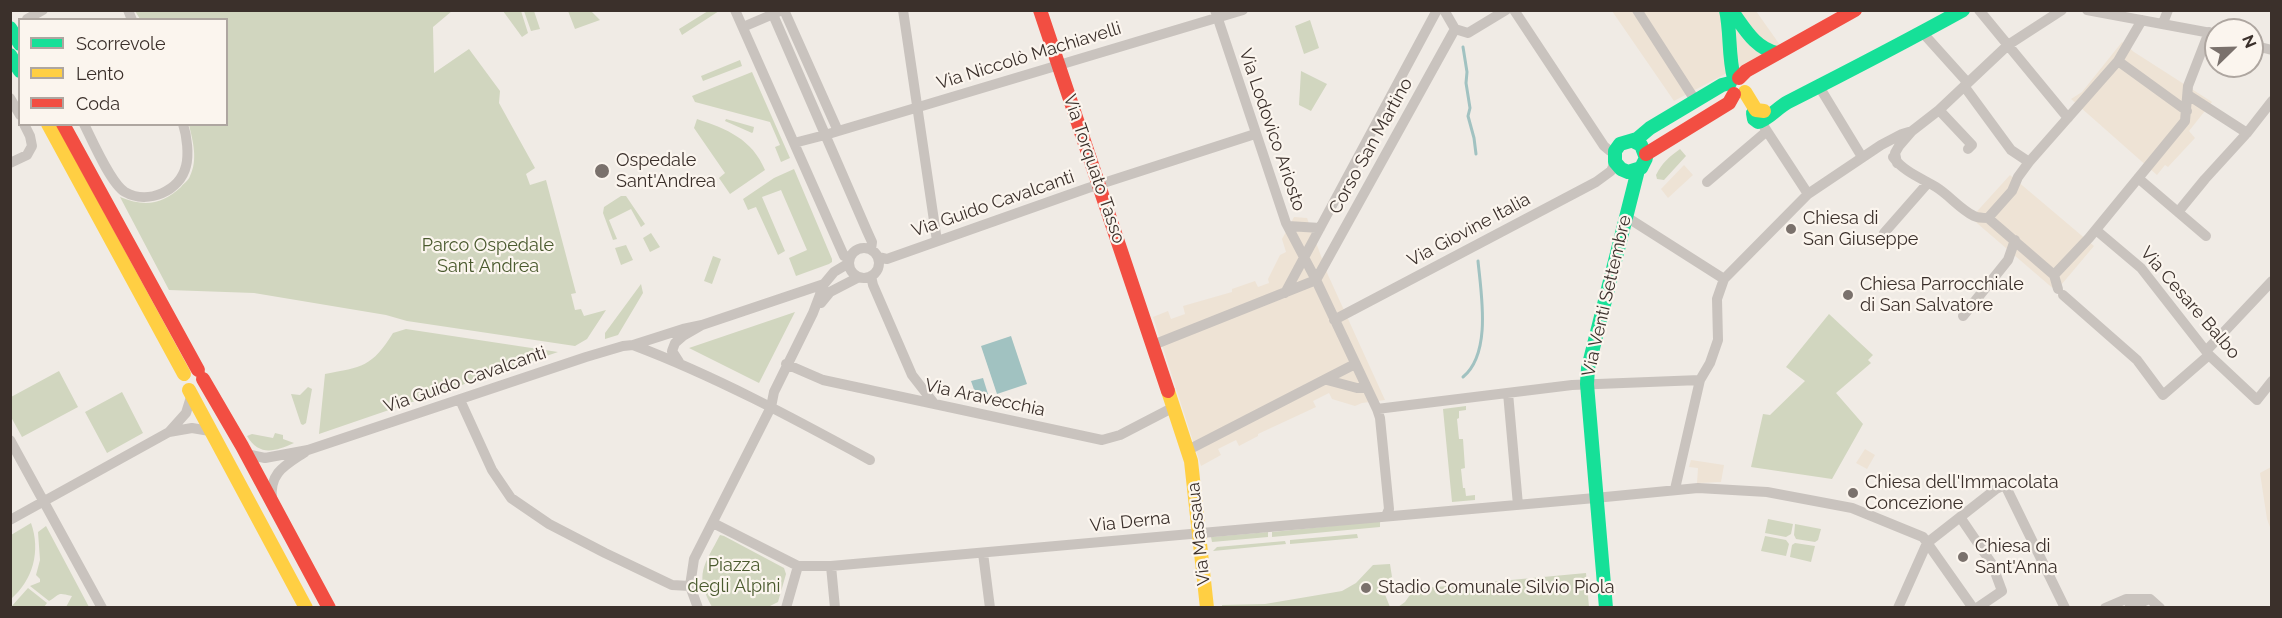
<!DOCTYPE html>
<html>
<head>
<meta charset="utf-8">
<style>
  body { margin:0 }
  #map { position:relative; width:2282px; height:618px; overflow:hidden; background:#f0ebe5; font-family:Raleway,sans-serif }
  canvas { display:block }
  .frame { position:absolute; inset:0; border:12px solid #3b302b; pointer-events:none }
  .legend { position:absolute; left:18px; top:18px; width:210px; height:108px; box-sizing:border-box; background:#fbf5ee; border:2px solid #aea6a0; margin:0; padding:8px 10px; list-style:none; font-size:18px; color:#3b302b }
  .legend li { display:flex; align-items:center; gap:12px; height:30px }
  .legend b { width:30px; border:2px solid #aea6a0 }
  .north { position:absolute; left:2204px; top:18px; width:60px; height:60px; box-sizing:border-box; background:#fbf5ee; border:2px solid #aea6a0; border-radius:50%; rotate:67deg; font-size:16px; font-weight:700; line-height:24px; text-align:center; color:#3b302b }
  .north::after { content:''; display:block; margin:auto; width:21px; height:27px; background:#7a716c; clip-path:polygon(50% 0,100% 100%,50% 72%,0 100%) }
</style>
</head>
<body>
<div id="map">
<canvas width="2282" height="618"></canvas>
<div class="frame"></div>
<ul class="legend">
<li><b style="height:8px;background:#16e098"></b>Scorrevole</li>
<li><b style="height:8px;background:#ffcf43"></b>Lento</li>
<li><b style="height:8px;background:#f24e42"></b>Coda</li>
</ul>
<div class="north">N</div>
</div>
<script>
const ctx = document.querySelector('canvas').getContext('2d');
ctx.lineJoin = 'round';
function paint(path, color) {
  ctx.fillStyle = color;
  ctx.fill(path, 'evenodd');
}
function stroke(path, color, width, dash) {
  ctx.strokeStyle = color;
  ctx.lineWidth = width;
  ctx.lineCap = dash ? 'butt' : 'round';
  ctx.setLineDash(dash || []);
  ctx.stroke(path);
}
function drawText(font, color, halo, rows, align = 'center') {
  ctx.font = font + ' Raleway,sans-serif';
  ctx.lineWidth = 4.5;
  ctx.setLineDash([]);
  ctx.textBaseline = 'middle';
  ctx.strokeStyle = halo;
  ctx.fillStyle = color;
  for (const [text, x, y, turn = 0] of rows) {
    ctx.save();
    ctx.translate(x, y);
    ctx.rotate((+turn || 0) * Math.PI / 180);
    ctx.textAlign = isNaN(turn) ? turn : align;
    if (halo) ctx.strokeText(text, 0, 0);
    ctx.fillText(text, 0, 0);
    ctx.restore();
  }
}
paint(new Path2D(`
  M135,11h317l-19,16 1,46 35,-24 31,42 -1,12 36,65 -9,6 4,11 16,-5 30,113 -5,1 4,16 6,-1 3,7 22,-6 -19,29 -12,7 -168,-25 -21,-6 -132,-22 -85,-3 -49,-93c24,10 42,8 61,-10 2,-3 8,-7 9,-11 8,-16 3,-35 -1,-51l37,-1v-104l-86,-1z
  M503,11h18l7,22 -6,4z
  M524,11h10l6,18 -9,2z
  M568,11h23l9,9 -25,9z
  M708,11h11l-37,24 -3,-6z
  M1310,20l9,28 -15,6 -9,-28z
  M740,60l2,6 -39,15 -2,-5z
  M1301,71l26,13 -16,27 -12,-6z
  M752,72l38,86 -9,4 -6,-15 5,-2 -10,-23 -75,-20 -3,-6z
  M697,119c30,10 55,20 68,51l-35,24 -11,-16 6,-5 -31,-45z
  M726,119l28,8 -1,5 -1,1 -27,-12z
  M1680,149l6,7 -22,24 -7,-1 -1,-4c6,-12 13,-18 24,-26z
  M794,169l38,90v3l-3,2 -33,12 -7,-18 18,-8 -26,-60 -19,7 23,54 -7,4 -22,-48 -8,3 -5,-11 31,-21z
  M621,196h5l19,28 -4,3 -10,-18 -22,11 8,19 -4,1 -10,-27 1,-6z
  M651,233l9,14 -10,5 -7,-14z
  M626,245l7,15 -12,5 -6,-17z
  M713,256l8,3 -9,25 -8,-3z
  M641,284l2,9 -25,42 -13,4v-6z
  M795,312l-36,71 -70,-35z
  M1829,314l44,41 -5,5 3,3 -35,30 27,31 -31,55 -81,-12 12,-53 7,1 35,-34 -19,-14z
  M406,329l152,23 -239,82 6,-60c37,-7 47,-7 68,-41z
  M59,371l19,36 -56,30 -11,-20v-20z
  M308,387l4,2 -6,34 -3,2 -2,-1 -10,-30 9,1z
  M122,392l21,41 -36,20 -22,-41z
  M1466,406v4l-7,1v7l-2,1 2,20h4l2,29 -4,1 2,19h2l1,8 9,-1v5l-23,2 -9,-93z
  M275,433l8,2v4l11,4c-20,9 -35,13 -47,-7l5,-2 21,4z
  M1768,519l25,5 -2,10 -5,3 -21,-4z
  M1380,521v6l-108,10v-5z
  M31,523c10,28 2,57 -20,76v-64z
  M1795,524l26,5 -3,11 -3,2 -19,-3 -2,-4z
  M46,526l43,81h-23l6,-11c-16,-4 -11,-2 -23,5l-19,-15 10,-4v-3l-4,-4 4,-15 -2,-28z
  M1268,532v5l-56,5 -1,-5z
  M1357,534l1,4 -68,6v-4z
  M720,535l4,1 60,32 2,6 -8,28 -10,5h-56c-18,-33 -8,-41 8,-72z
  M1765,536l21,4 3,4 -3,12 -25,-5z
  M1285,541l1,3 -73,7 4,-4z
  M1795,543l20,3 -4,16 -21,-5 2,-12z
  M1390,564l2,13 -5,4 -3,11 6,15h-168v-2l43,-1 77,-13 14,-8 17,-18z
  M1586,573l3,34h-191l7,-5 9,-13z
  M28,588l19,15 -3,4h-33z`), '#d1d6bf');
paint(new Path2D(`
  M1612,11h144l24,34 -106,56z
  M2122,42l12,10 78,50 -23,29 6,7 -27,29 -3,-2 -8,10 -86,-76 11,-7z
  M1684,165l9,10 -25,23 -7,-9z
  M2010,175l84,71 -38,45 -85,-73z
  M1294,217l13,1 21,57 57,125 -23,3 -7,3 -23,-7 -3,-6 -16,8 3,6 -58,27v2l-19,10 -3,-6 -18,9 3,6 -20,11 -48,-149 15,-6 3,8 14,-5 -2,-8 49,-14v-3l23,-8 3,6 11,-4 -1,-4 12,-24 6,-3 -4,-13z
  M1865,449l10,6 -8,14 -11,-6z
  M1691,460l33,5 -3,17 -24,1 1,-15 -9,-1z
  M2271,467v63l-4,-11 -7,-46z`), '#eee3d5');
paint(new Path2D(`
  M1011,336l16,48 -30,10 -16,-48z
  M983,378l5,16 -11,4 -6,-17z`), '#a1c2c1');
stroke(new Path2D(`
  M1463,47l4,25 -1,11 4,25 -2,8 6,22 2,16
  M1463,377c29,-24 18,-84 15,-116`), '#a1c2c1', 3);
stroke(new Path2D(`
  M128,10l4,10
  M735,10l109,246 6,2
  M771,10l96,221 5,11 -1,7
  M784,10l54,121
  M903,10l34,231
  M1215,10l71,213 30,57 61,129 3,9 9,91 -3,7
  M1444,10l11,19 13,4 38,-23
  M1514,10l90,136 6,5h5
  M1637,10l58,90
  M1979,10l89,108
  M2087,10l129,24
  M27,19l16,-9
  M2163,23l5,-13
  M743,27l35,-15
  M1922,32l45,50
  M2252,45l20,5
  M2118,61l69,50
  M1964,86l47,64 18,12
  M1820,88l42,69
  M2188,95l59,38
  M10,98l10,17
  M1939,110l33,35 -4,4
  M1761,122l47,72
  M84,124c8,16 27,60 41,68 23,13 55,-1 61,-26 3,-11 1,-30 -3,-42
  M794,143l31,-8 418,-125
  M1893,157c11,15 28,21 43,30 13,8 24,22 38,29 4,2 9,2 14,2
  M10,163l17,-8 5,-9 -2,-10 -6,-12
  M1897,163l-2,-10 4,-7 13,-15 27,-21 69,-65 54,-35
  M2138,178l68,58
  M1707,182l60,-51
  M2178,212l27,-33 42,-46 25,-32
  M1625,216l99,63
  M1988,218l24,-27 6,-14 11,-15 89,-101 24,-41
  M1988,218l66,57
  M1288,226l32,2
  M2096,230l45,38 68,87 48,45 15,-19
  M1884,233l43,-49
  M849 263a15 15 0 1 1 30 0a15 15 0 1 1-30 0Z
  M878,257l9,2 201,-71 167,-54
  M2054,275l35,-37 96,-117 3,-35 21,-54
  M2054,275l4,14
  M871,276l2,9 39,90 21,27
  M1316,280l139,-251
  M1285,293l152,-283
  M2063,295l74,65 26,35 46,-40
  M821,303l9,-11 29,-15
  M1963,316l45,-56 7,-20
  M1334,320l262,-138 15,-11 4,-9
  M633,345c82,31 160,73 237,115
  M1153,345l163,-65
  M2206,351l66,-70
  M679,362l-7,-11 3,-8 8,-7 19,-11 122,-41
  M786,364l37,16 279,60 18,-5 54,-28
  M1327,380l30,8h9
  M1508,393l10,112
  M460,400l32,70 19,28 38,26 56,29 67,32 18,1
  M1377,409l195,-24 128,-5
  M169,432l23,-4 18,3
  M10,440l92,168
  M1188,450l167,-86
  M246,454l19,4 43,-8 278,-93 37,-11 10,-1 50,-16 19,-4
  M1675,489l25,-109 10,-17 8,-23 -1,-41 7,-20 84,-85 73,-49 21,-11 10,-3
  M272,499c-3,-27 14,-34 33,-47
  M1960,517l32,47 10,27 -25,17
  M10,520l159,-88 17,-19 5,-16
  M713,523l85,43h33l764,-68 103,-10 69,4 85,16 71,29 50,71
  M983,553l7,55
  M831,566l4,42
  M2150,599l10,9
  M698,608l-8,-22 4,-27 77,-152 3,-15 39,-79 11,-29 10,-12 15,-9
  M786,608l12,-42
  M1898,608l29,-65 69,-54 9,-4 60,123
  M2105,608l21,-9h24
  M2129,608l18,-8`), '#c9c3be', 10);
stroke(new Path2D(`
  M1726,10c5,23 2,45 8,68
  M1731,10c13,17 23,38 46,43
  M10,28l10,16
  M10,55l10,16
  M1756,110l-3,3 1,6 4,3c10,-2 20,-15 30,-20 59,-30 117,-60 175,-92
  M1633,141l8,4 5,13 -5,10 -13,4 -7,-3 -6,-7v-11l5,-7 17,-5 13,-11 72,-43 8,-2
  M1606,608l-19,-224 1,-16 50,-198`), '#16e098', 14);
stroke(new Path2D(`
  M1745,92l11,18 8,1
  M48,124l136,250
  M189,390l117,218
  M1168,391l23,70 16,147`), '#ffcf43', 14);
stroke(new Path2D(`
  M1040,10l128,381
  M1739,78l7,-7 109,-61
  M63,124l135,246
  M1646,154l83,-51 5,-9
  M203,379l39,67 87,162`), '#f24e42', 14);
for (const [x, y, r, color] of [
  [602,171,8,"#7a716c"],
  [1791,229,6,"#7a716c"],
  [1848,295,6,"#7a716c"],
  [1853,493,6,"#7a716c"],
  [1963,557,6,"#7a716c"],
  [1366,588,6,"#7a716c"]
]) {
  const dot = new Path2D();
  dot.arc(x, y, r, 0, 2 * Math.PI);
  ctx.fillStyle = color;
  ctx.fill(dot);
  stroke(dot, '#fbf5ee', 2);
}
drawText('18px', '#3b302b', '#fbf5ee', [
  ["Via Niccolò Machiavelli",1029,56,-17],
  ["Via Lodovico Ariosto",1272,130,71],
  ["Corso San Martino",1371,146,-61],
  ["Via Torquato Tasso",1094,169,71],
  ["Via Guido Cavalcanti",993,204,-19],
  ["Via Giovine Italia",1469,230,-28],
  ["Via Venti Settembre",1607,296,-77],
  ["Via Cesare Balbo",2190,303,49],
  ["Via Guido Cavalcanti",465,380,-19],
  ["Via Aravecchia",985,398,12],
  ["Via Derna",1130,522,-6],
  ["Via Massaua",1199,534,-96]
]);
drawText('18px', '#3b302b', '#fbf5ee', [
  ["Ospedale",616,161],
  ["Sant'Andrea",616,182],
  ["Chiesa di",1803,219],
  ["San Giuseppe",1803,240],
  ["Chiesa Parrocchiale",1860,285],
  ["di San Salvatore",1860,306],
  ["Chiesa dell'Immacolata",1865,483],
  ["Concezione",1865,504],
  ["Chiesa di",1975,547],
  ["Sant'Anna",1975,568],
  ["Stadio Comunale Silvio Piola",1378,588]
], 'left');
drawText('18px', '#4a5a2e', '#fbf5ee', [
  ["Parco Ospedale",488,246],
  ["Sant Andrea",488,267],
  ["Piazza",734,566],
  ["degli Alpini",734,587]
]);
</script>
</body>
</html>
